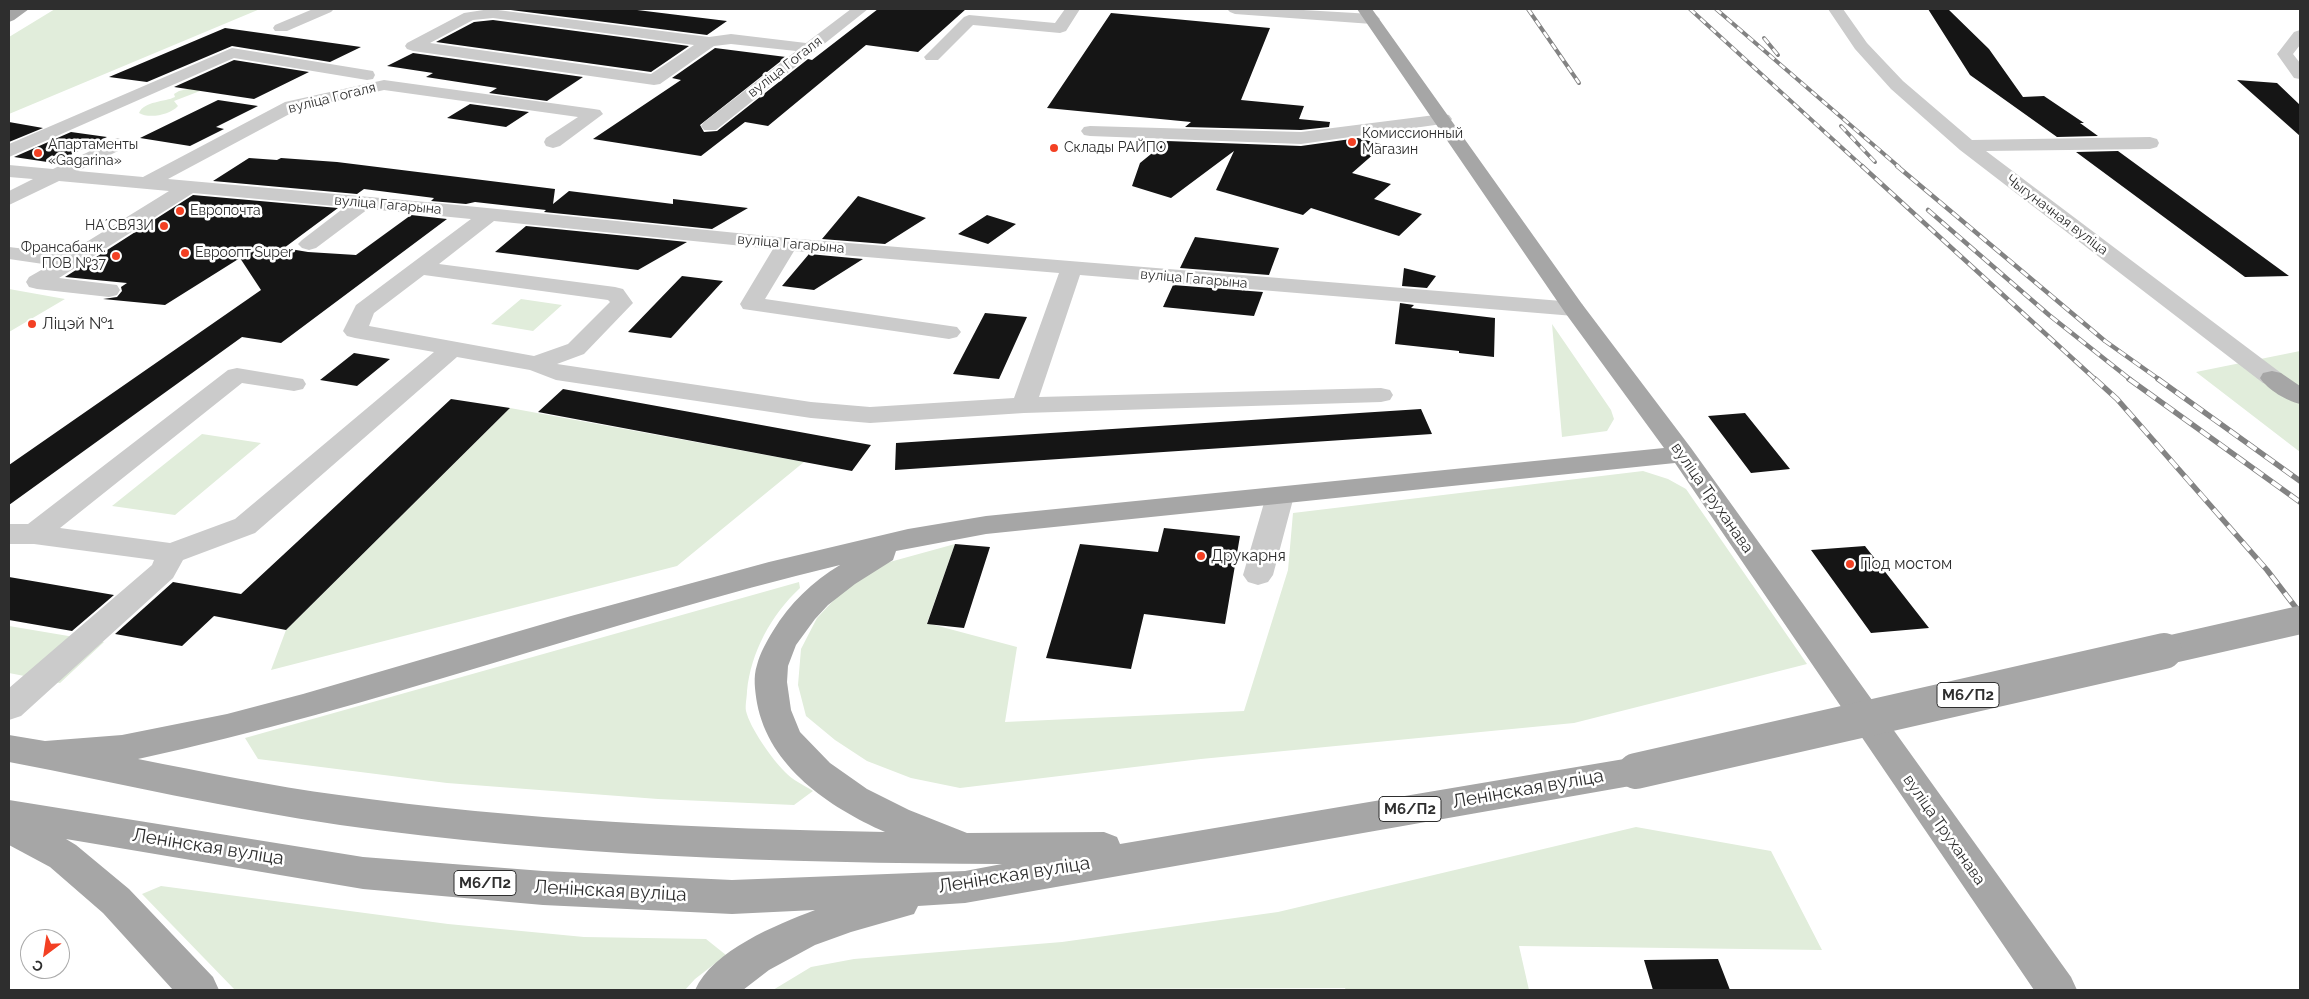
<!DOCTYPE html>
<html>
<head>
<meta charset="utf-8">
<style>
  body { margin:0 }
  #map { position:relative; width:2309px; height:999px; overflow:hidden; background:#fff; font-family:Raleway,sans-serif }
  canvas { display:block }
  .frame { position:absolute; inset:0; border:10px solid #2e2e2e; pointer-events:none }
  .north { position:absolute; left:20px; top:929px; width:50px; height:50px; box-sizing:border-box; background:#fff; border:1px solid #ababab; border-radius:50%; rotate:211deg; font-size:14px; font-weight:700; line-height:20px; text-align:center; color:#2e2e2e }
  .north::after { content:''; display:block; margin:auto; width:18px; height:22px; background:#f34023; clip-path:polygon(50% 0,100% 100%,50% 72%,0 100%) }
</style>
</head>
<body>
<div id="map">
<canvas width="2309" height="999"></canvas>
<div class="frame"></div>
<div class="north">С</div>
</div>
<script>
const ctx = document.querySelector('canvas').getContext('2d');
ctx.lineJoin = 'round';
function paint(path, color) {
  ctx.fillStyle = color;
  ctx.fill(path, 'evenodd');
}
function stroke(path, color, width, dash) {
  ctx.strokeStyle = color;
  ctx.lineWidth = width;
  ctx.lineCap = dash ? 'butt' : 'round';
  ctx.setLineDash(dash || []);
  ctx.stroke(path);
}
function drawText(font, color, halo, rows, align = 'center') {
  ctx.font = font + ' Raleway,sans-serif';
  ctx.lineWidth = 5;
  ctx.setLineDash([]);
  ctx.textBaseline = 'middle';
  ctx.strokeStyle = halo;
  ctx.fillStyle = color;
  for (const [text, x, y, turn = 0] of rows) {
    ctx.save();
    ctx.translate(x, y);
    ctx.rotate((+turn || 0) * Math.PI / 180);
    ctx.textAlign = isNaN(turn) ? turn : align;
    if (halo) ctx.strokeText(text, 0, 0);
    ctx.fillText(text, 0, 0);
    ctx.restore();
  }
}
paint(new Path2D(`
  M55,9h205l-251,105v-77z
  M192,88l8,3 -26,10 4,5c-8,9 -29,13 -39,7 5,-12 26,-11 36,-16l-1,-3 5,-3z
  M9,289l56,10 -56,33z
  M521,299l41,6 -29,26 -42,-7z
  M1552,324l59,86 3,9 -7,12 -45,6z
  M2300,351v101l-104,-80z
  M510,408l294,54 -127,104 -406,104 15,-40z
  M202,434l59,9 -86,72 -63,-9z
  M1643,471l25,8 18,10 121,175 -233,59 -373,36 -241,29 -49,-10 -44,-17 -32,-21 -29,-24 -8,-31 3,-36 16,-31 31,-33 38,-22 69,-19 -28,79 90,24 -12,75 239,-11 44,-141 5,-57z
  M799,582l1,6c-29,27 -49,64 -53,103 0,6 -2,14 -1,20 4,17 26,48 39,61 7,8 19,13 28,19l-19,14 -136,-6 -211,-16 -189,-24 -13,-21z
  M9,626l95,16 -44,41 -51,-10z
  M1636,827l135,24 51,99 -303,-4 10,44h-183l-1,-2 -572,2 38,-23 43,-8 208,-17 216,-30z
  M161,886l287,38 136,13 122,2 20,16 -31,24 -10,11h-450l-93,-96z`), '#e1eddb');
paint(new Path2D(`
  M503,9h126l98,12 -20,14z
  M878,9h88l-48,43 -52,-7 -98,81 -23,-4 -44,34 -108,-17 88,-59 -9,-2 43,-30 71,9 -86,68 4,7 13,-1 91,-72 4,1z
  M1928,9h20l41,40 34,48 21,-1 40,27h-4l18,13 -41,1 -87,-62z
  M1111,13l159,15 -29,72 63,6 -5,13 31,3 -1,5 -28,3 -116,-3 6,-5 -144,-14z
  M493,20l196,26 -38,26 -215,-30 38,-20z
  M225,28l136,19 -31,15 -98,-16 -85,36 -38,-5z
  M413,53l170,24 -36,24 -58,-8 8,-5 -71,-11 7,-4 -46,-7z
  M234,60l75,12 -55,27 -80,-12z
  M2237,80l40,3 23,22v31z
  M218,100l40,6 -42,21 8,2 -34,17 -50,-8z
  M470,104l59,8 -23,15 -59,-9z
  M9,122l34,6 -34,14z
  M71,132l36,5 -53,26 -40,-6z
  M1358,138l26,7 -32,28 39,11 -17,15 48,15 -23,22 -88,-28 -8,7 -87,-25 18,-39 -63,47 -39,-12 8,-23 27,-22 134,5z
  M2118,151l171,125 -44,1 -169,-125z
  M249,158l28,2 4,-2 56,4 218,27 -2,15 16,-13 104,13v-5l75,9 -36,21 -168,-17 2,-2 -71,-8 -9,2 -35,-3 3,-3 -70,-9 -7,5 -144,-13z
  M193,195l145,13 -54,40 24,4 48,3 55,-40 36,4 -166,124 -39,-6 -233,168v-40l252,-175 -21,-32 -75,47 -62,-6 14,-2 5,-6 -1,-4 6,-4 -62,-6z
  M858,196l68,22 -41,26 -63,-5z
  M987,215l29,9 -28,20 -30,-10z
  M526,226l161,16 -49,28 -143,-18z
  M1195,237l84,11 -10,27 -89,-7z
  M809,254l54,5 -49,31 -32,-4z
  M1404,268l32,8 -9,12 -25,-2z
  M682,276l41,5 -52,57 -43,-6z
  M1173,285l90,7 -9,24 -91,-9z
  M1400,303l14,2 -3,3 84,10 -1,39 -35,-4v-2l-64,-7z
  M985,313l42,4 -28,62 -46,-5z
  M354,353l36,6 -33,27 -37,-6z
  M563,389l149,27 159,29 -19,26 -314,-59z
  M451,399l59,9 -224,222 -72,-14 -32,30 -67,-12 58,-52 68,12z
  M1421,409l11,25 -537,36 1,-27z
  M1745,413l45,56 -39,4 -43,-57z
  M1164,528l76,8 -15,88 -81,-10 -13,55 -85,-11 34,-114 78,8z
  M955,544l35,3 -26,81 -37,-4z
  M1865,546l64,82 -58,5 -60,-83z
  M9,577l41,7 64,11 -42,36 -63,-11z
  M1718,959l12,31h-77l-9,-30z`), '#151515');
paint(new Path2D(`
  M313,9h21l-3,3 -44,19h-12l-2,-3 2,-3z
  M490,9l219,28 22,-3 75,9 45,-34h17l-152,121h-12l-3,-4 3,-4 92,-71 -65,-7 -17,2 -54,38 -6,1 -241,-34 -6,-2 -2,-3 2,-3 57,-30zM493,18l201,27 -43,29 -221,-31 43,-23z
  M1065,9h15l-14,22 -6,2 -87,-8 -35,35h-12l-2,-3 40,-40 5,-2 86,8z
  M1227,9h59l86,5 5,2 3,3 -3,3 -5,2 -137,-10 -5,-2z
  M1828,9h15l24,34 36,38 69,59 178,-3 7,2 2,4 -2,4 -7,2 -164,2 295,222 3,5 -3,5 -9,2 -9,-2 -303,-233 -69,-61 -36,-40z
  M2300,30v15l-7,9 7,9v16l-6,-1 -17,-24 17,-22z
  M232,48l135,22 6,1 2,4 -2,4 -6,1 -133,-22 -225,99v-13z
  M384,80l210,29 6,1 3,4 -43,32 -7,2 -7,-2 -2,-4 2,-4 32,-21 -194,-27 -87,20 -129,69 269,24 350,35 787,64 8,2 3,5 -3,5 -8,2 -494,-41 -41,122 342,-9 9,2 3,5 -3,5 -9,2 -357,11 -154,10 -59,-5 -255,-38 -26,-10 -73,-13 -202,176 -72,27 -10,18 -152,138 -12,4v-32l143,-123 2,-5 -120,-16h-25v-20h19l200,-154 9,-2 66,11 3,5 -3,5 -9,2 -52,-8 -182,145 110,15 65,-24 199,-167 -79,-14 -8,-2 -4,-5 13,-26 115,-86 -103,-10 -52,39 -7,2 -7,-2 -4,-4 4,-4 43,-33 -152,-14 -134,85 58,7 3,5 -3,5 -8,2 -72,-8 -8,-2 -3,-5 3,-5 21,-12 -41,-6v-12l58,7 102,-63 -110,-10 -50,24v-14l24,-12 -24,-2v-12l44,4 64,-31 7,2 2,4 -2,4 -46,23 65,6 142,-75zM494,221l279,28 -33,55 3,5 206,30 8,-2 4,-5 -4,-5 -192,-28 29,-48 265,22 -45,125 -144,9 -59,-5 -254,-38 27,-10 49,-51 -10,-14 -8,-2 -176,-23zM424,275l184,25 2,2 -42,42 -34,12 -165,-30 5,-13z
  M1443,114l6,1 3,4 -3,4 -148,21 -211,-8 -6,-1 -3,-4 3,-4 6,-1 211,6z
  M1280,487l10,3 4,6 -21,79 -5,7 -10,3 -10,-3 -5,-7 23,-79 4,-6z`), '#cbcbcb');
paint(new Path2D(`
  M11,9h18l-15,11 -5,2v-12z
  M1357,9h15l210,295 109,144 380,529 6,13h-43l-359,-527 -689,71 -90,17 -3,9 -38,24 -27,21 -13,14 -19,26 -8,21 -1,16 4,28 9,22 30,31 37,26 42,21 58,23 137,-1 13,5 3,7 516,-87 12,4 5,10 -5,10 -12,4 -671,118 -47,3 -4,8 -63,18 -36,13 -46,25 -26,20h-48c18,-40 81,-65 120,-80l-83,4 -189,-9 -180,-16 -297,-50 10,6 53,44 84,88 6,13h-46l-70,-77 -53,-46 -41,-22v-45l354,57 180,14 189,9 233,-9 37,-7c-221,-1 -443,-8 -662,-39 -111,-16 -221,-42 -331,-63v-27l36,6 77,-6 105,-21 76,-20 268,-78 198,-54 139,-33 78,-13 678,-68 -98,-134zM840,565c-28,17 -50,38 -67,66 -6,10 -13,22 -16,34 -4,12 -2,25 0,38 12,64 72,104 128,129 -182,-3 -365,-12 -546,-37 -68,-9 -135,-23 -201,-36 237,-51 466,-137 702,-194z
  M2272,371l9,2 19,13v18c-13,-3 -32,-14 -40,-26l3,-5z`), '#a6a6a6');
const railFar2 = new Path2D(`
  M1528,9l51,74
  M1690,9l173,158
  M1716,9l183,158
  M1764,38l14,17
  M1841,126l34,36`);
const railFar1 = new Path2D(`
  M1862,166l234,214
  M1897,166l208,175 55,39
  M1928,210l121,105 82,65`);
const rail = new Path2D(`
  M2095,379l22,20 150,171 33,43
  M2129,379l171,123
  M2158,379l142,102`);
stroke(railFar2, '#838383', 4);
stroke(railFar1, '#838383', 4.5);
stroke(rail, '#838383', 5.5);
stroke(railFar2, '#fff', 2.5, [7]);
stroke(railFar1, '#fff', 3, [9]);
stroke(rail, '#fff', 4, [11]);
stroke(new Path2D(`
  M2159,652l141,-32`), '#a6a6a6', 28);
stroke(new Path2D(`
  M1636,771l528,-120`), '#a6a6a6', 36);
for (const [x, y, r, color] of [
  [1352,142,5,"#f34023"],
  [1054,148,5,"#f34023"],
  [38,153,5,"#f34023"],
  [180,211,5,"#f34023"],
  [164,226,5,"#f34023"],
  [185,253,5,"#f34023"],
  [116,256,5,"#f34023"],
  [32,324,5,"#f34023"],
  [1201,556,5,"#f34023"],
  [1850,564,5,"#f34023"]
]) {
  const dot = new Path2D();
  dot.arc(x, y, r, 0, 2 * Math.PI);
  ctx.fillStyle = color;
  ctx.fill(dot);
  stroke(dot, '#fff', 2);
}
drawText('14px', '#2e2e2e', '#fff', [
  ["вуліца Гогаля",785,67,-38],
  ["вуліца Гогаля",332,98,-14],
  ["вуліца Гагарына",388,205,5],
  ["Чыгуначная вуліца",2057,215,37],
  ["вуліца Гагарына",791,244,5],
  ["вуліца Гагарына",1194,279,5]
]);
drawText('14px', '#2e2e2e', '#fff', [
  ["Комиссионный",1362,134],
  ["Магазин",1362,150],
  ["Апартаменты",48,145],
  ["«Gagarina»",48,161],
  ["Склады РАЙПО",1064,148],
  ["Европочта",190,211],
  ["НАʼСВЯЗИ",154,226,"right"],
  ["Франсабанк.",106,248,"right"],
  ["ПОВ №37",106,264,"right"],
  ["Евроопт Super",195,253]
], 'left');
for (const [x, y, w] of [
  [1968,695,62],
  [1410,809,62],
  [485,883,62]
]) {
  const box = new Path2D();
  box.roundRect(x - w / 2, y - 12.5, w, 25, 4);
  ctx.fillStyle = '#fff';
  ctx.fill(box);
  stroke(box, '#2e2e2e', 1);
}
drawText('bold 15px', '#2e2e2e', null, [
  ["М6/П2",1968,695],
  ["М6/П2",1410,809],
  ["М6/П2",485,883]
]);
drawText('16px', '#2e2e2e', '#fff', [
  ["Ліцэй №1",42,324],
  ["Друкарня",1211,556],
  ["Под мостом",1860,564]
], 'left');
drawText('16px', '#2e2e2e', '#fff', [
  ["вуліца Труханава",1712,498,55],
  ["вуліца Труханава",1944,830,55]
]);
drawText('19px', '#2e2e2e', '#fff', [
  ["Ленінская вуліца",1528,789,-10],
  ["Ленінская вуліца",208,847,9],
  ["Ленінская вуліца",1014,875,-9],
  ["Ленінская вуліца",610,891,3]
]);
</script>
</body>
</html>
